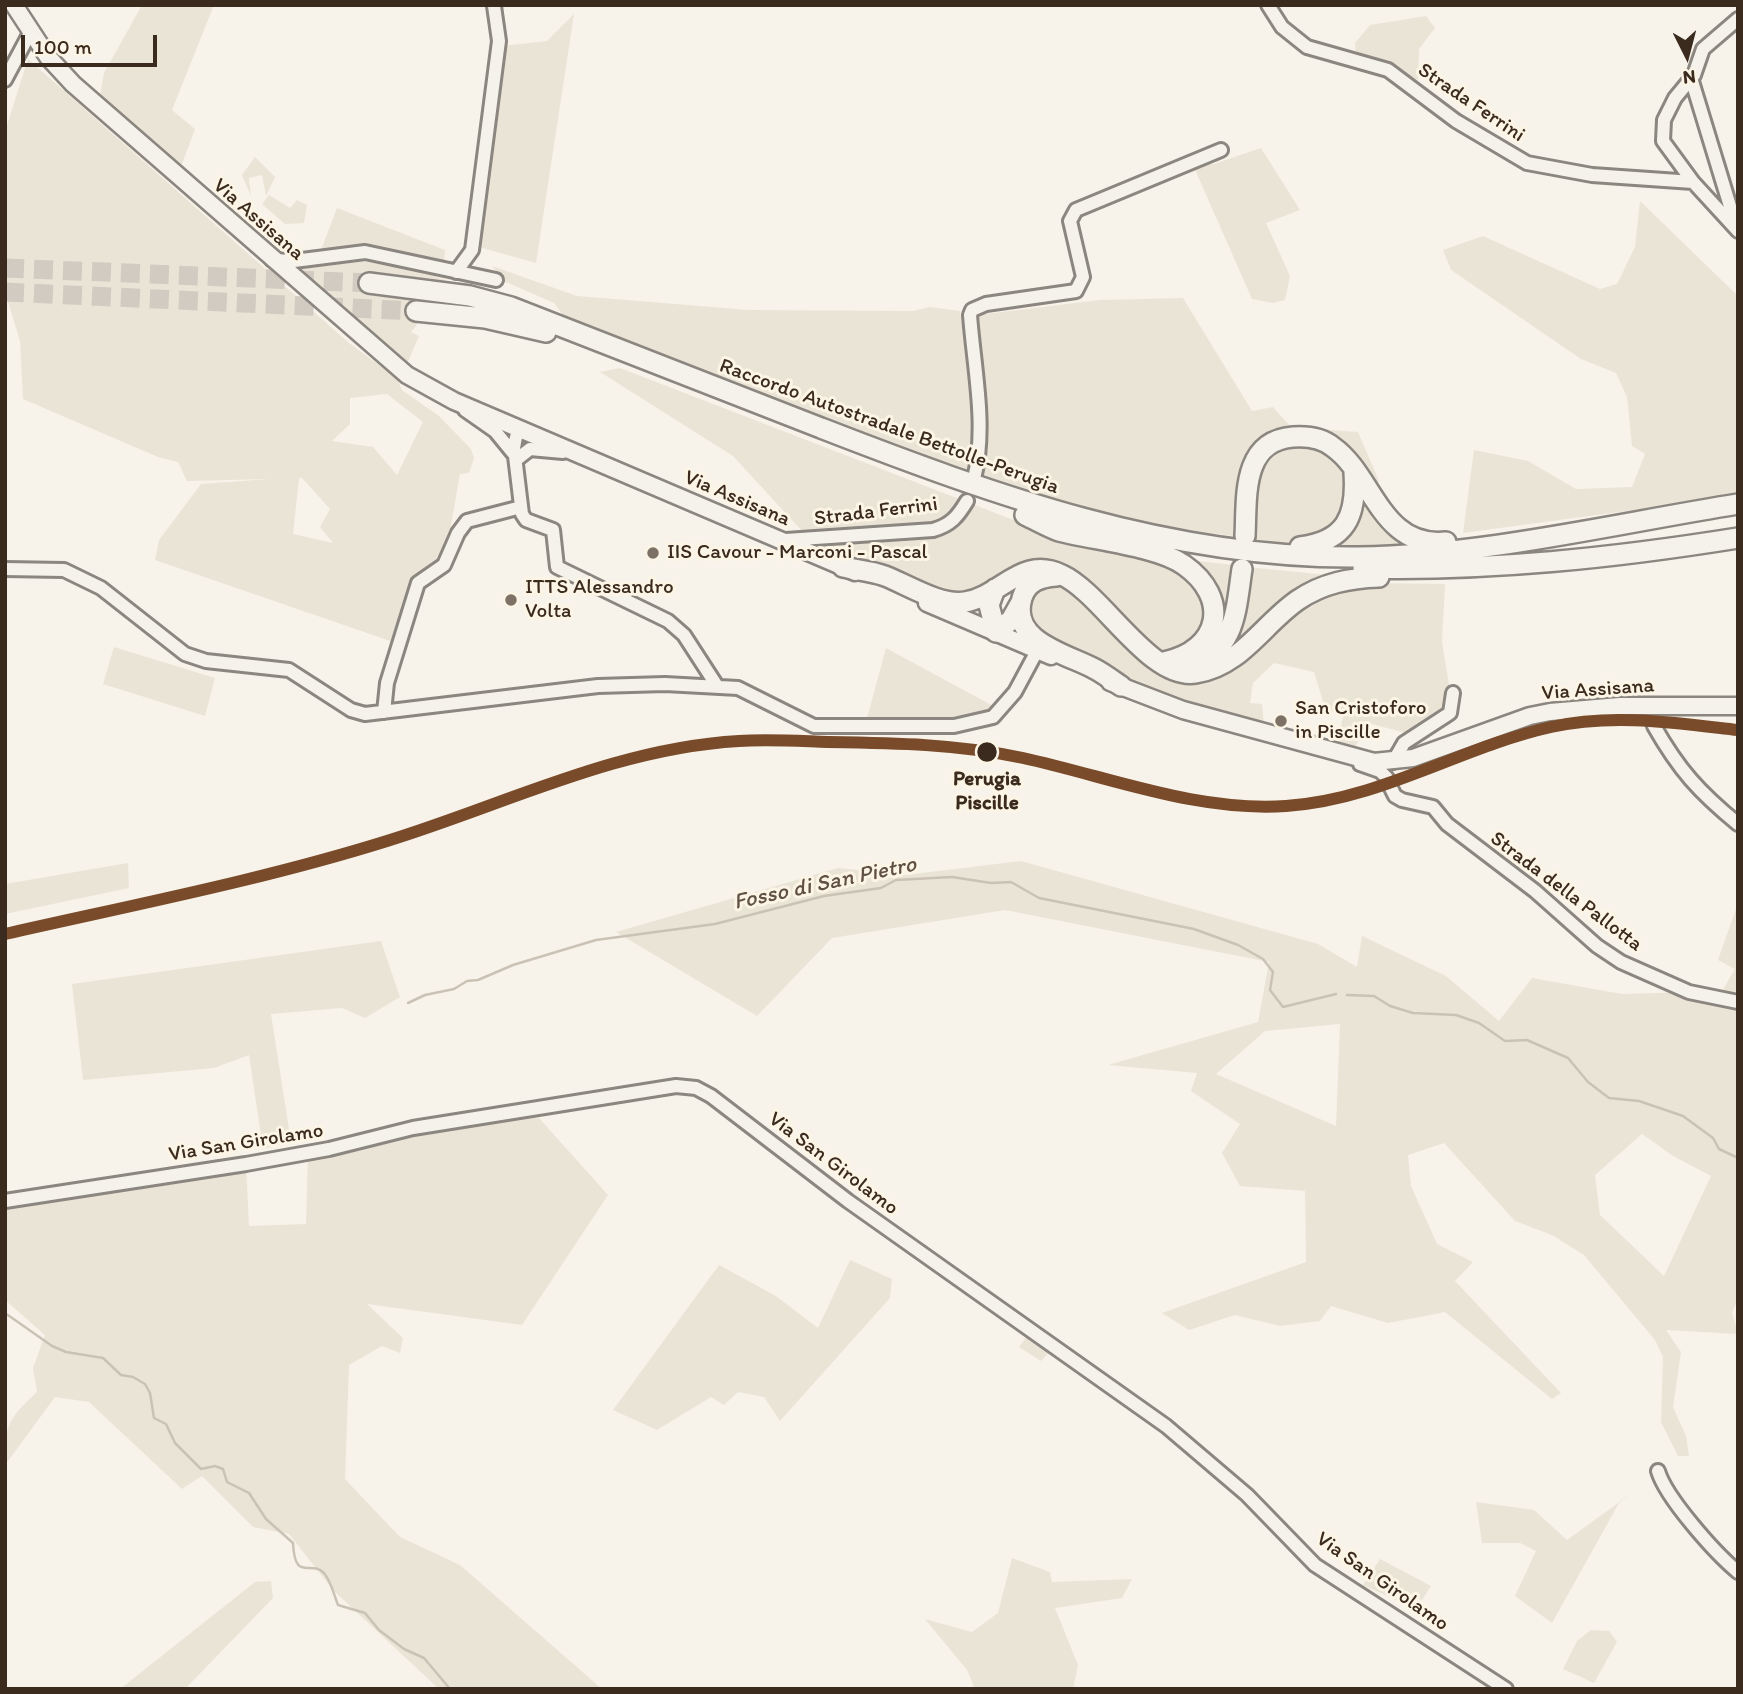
<!DOCTYPE html>
<html>
<head>
<meta charset="utf-8">
<style>
  body { margin:0 }
  #map { position:relative; width:1743px; height:1694px; overflow:hidden; background:#f7f3ea; font-family:Itim,sans-serif }
  canvas { display:block }
  .frame { position:absolute; inset:0; border:7px solid #3b2a1e; pointer-events:none }
  .north { position:absolute; left:1652px; top:21px; width:70px; height:70px; -webkit-text-stroke:5px #fcf5e5; paint-order:stroke; rotate:174deg; font-size:19px; font-weight:700; line-height:28px; text-align:center; color:#3b2a1e }
  .north::after { content:''; display:block; margin:auto; width:24px; height:32px; background:#3b2a1e; clip-path:polygon(50% 0,100% 100%,50% 72%,0 100%) }
  .scale { position:absolute; left:21px; top:35px; width:136px; height:32px; box-sizing:border-box; border:4px solid #3b2a1e; border-top:0; padding-left:9px; font-size:21px; line-height:24px; white-space:nowrap; color:#3b2a1e; -webkit-text-stroke:5px #fcf5e5; paint-order:stroke }
</style>
</head>
<body>
<div id="map">
<canvas width="1743" height="1694"></canvas>
<div class="frame"></div>
<div class="north">N</div>
<div class="scale">100 m</div>
</div>
<script>
const ctx = document.querySelector('canvas').getContext('2d');
ctx.lineJoin = 'round';
function paint(path, color) {
  ctx.fillStyle = color;
  ctx.fill(path, 'evenodd');
}
function stroke(path, color, width, dash) {
  ctx.strokeStyle = color;
  ctx.lineWidth = width;
  ctx.lineCap = dash ? 'butt' : 'round';
  ctx.setLineDash(dash || []);
  ctx.stroke(path);
}
function drawText(font, color, halo, rows, align = 'center') {
  ctx.font = font + ' Itim,sans-serif';
  ctx.lineWidth = 6;
  ctx.setLineDash([]);
  ctx.textBaseline = 'middle';
  ctx.strokeStyle = halo;
  ctx.fillStyle = color;
  for (const [text, x, y, turn = 0] of rows) {
    ctx.save();
    ctx.translate(x, y);
    ctx.rotate((+turn || 0) * Math.PI / 180);
    ctx.textAlign = isNaN(turn) ? turn : align;
    if (halo) ctx.strokeText(text, 0, 0);
    ctx.fillText(text, 0, 0);
    ctx.restore();
  }
}
paint(new Path2D(`
  M142,5h72l-42,105 23,19 -16,43 -80,-70 5,-29z
  M574,14l-38,249 -57,-16 23,-201 45,-5z
  M1426,16l9,12 -16,21 -1,31 -62,-23 -1,-14 15,-18z
  M28,59l321,284 48,35 5,12 37,26 32,33 3,9 -5,15 -9,1 -16,91 -26,18 -19,61 -244,-84 4,-20 42,-56 68,-5 -82,2 -9,-19 -20,-5 -135,-58 -3,-58 -15,-49v-161zM387,394l36,28 -26,53 -24,-28 -41,-6 18,-17v-26zM299,478h3l28,31 -10,18 13,16 -40,-9z
  M1261,148l39,62 -34,13 24,53 -5,24 -12,3 -21,-4 -59,-134 21,-1z
  M255,157l20,20 -9,19 -4,-21 -13,3 2,18 -9,-21z
  M269,195l21,13 7,-8 10,5 -3,18 -19,1 -23,-20z
  M1640,201l98,95v197l-30,7 -245,33 11,-83 54,11 48,28 56,-2 13,-33 -13,-8 -5,-49 -11,-24 -35,-14 -130,-89 -8,-20 40,-14 117,53 17,-5 18,-37z
  M337,208l108,42 -1,15 -88,-21 -35,6z
  M361,261l59,10 45,16 -94,3 55,10 -11,2 7,16 -11,14 8,4 -13,30 -112,-96z
  M492,266l85,30 172,14 164,1 17,-4 30,4 14,99 9,-4 -6,-91 123,-15 83,-2 69,113 21,-4 18,20 67,5 21,49 -13,15 62,51 -103,3 8,-17 -22,10 -36,-1 -170,-24 -131,-39 -406,-157 -14,-19 -48,-21z
  M620,368l422,163 129,31 30,23 8,19 -6,36 -43,13 -108,-87 -83,33 -159,-51 -7,-16 -70,-76 -133,-84z
  M1188,560l47,5 -12,67 -8,-5z
  M1247,567l91,9 -85,59 -33,19z
  M1058,581l115,98 124,-66 30,-23 44,-7 74,1 -3,58 7,42v23l-39,27 -42,-11 -13,24 -17,-6 5,-25 -18,-8 -11,-36 -40,-9 -21,20 -3,20 12,1 2,21 -44,-10 -97,-35 -91,-49 -7,-30 8,-11z
  M114,647l101,31 -10,38 -102,-32z
  M886,648l109,59 -37,14 -91,-3z
  M1021,861l297,83 39,23 5,-31 84,40 53,45 33,-43 90,16 67,-2 29,6 17,-29 -17,-9 20,-57v396l-6,13 6,22 -72,-4 15,22 -8,55 13,29 3,20h-11l-17,-34 2,-65 -8,-17 -71,-85 -32,-20 -37,-14 -71,-78 -36,12 3,31 26,58 36,18 -18,19 106,112 -9,6 -107,-87 -57,11 -57,-17 -11,15 -40,5 -45,-11 -46,15 -27,-17 144,-51 -1,-71 -65,-5 -18,-33 18,-29 -49,-33 6,-18 -89,-8 150,-43 11,-60 -264,-52 -173,28 -75,78 -141,-84 222,-64 67,7zM1340,1024l-4,102 -120,-52 49,-43zM1642,1134l31,22 38,20 -47,100 -64,-61 -5,-40z
  M128,863l1,25 -124,26v-30z
  M381,941l19,56 -35,21 -23,-10 -71,6 20,128 -28,7 -14,-94 -35,13 -131,12 -11,-96z
  M497,1116l42,2 69,77 -86,130 -155,-21 36,34 -3,15 -18,-7 -33,19 -4,114 55,58 60,28 142,124h-163l-105,-98 -45,-57 -36,-7 -51,-51 -20,13 -93,-87 -34,-5 -50,68c0,-40 2,-45 32,-73l-4,-24 12,-33 -40,-35v-99l241,-37 3,62 57,-2 2,-71z
  M850,1260l42,19 -2,19 -110,123 -16,-24 -26,-5 -14,13 -13,-8 -54,33 -44,-20 106,-145 57,31 42,32z
  M1030,1332l21,18 -10,11 -22,-14z
  M1636,1490l-17,13 -67,120 -37,-27 21,-45 -16,-8h-38l-6,-41 58,8 33,30z
  M1012,1558l38,14 2,10 80,-3 -10,19 -67,10 23,57 -5,24h-98l-8,-19 -42,-51 47,13 26,-19z
  M1380,1559l51,27 -9,14 -9,-3 -4,9 -46,-21z
  M271,1581l2,17 -88,91h-65l135,-107z
  M1591,1630l18,1 8,11 -23,41 -31,-14 14,-28z`), '#eae4d7');
stroke(new Path2D(`
  M1347,995l27,1 16,10 23,7 43,2 23,8 26,18 22,-1 41,18 20,24 21,16 30,3 44,15 30,22 6,11 19,9
  M408,1003l17,-8 29,-6 13,-8 11,-1 35,-15 83,-25 119,-16 109,-28 57,-8 15,-8 56,-3 39,6 20,-1 28,16 155,31 44,16 25,14 10,13 -3,18 13,17 53,-13
  M5,1313l47,33 14,6 37,6 18,17 12,2 12,7 5,9 4,25 12,6 9,19 26,26 14,-3 8,3 4,13 22,11 17,26 27,24c2,40 17,16 31,30 7,8 10,22 14,32l27,8 14,17 25,19 20,9 26,31`), '#cac2b5', 2.5);
stroke(new Path2D(`
  M5,268l364,15
  M5,292l411,19`), '#d1cbc1', 19, [19, 10]);
const minor = new Path2D(`
  M1268,5l14,22 25,20 81,23 68,51 71,42 65,12 101,7 45,49
  M1691,78l45,148
  M5,80l25,-47
  M1693,182l-30,-41 1,-21 11,-22 19,-23 9,-26 35,-30
  M272,260l22,1 71,-9 131,28
  M456,272l16,-22 27,-209 -5,-35
  M465,410l30,21 18,22
  M522,429l-6,8 -2,11 8,66 4,6 27,10 4,37 111,54 16,14 33,51
  M516,460l14,-11 33,3
  M974,479c13,-53 0,-110 -4,-164l2,-5 14,-6 90,-13 7,-14 -13,-56 6,-11 145,-60
  M786,540l147,-10c18,-5 25,-14 34,-29
  M5,569l59,1 37,18 84,66 21,7 83,9 62,40 14,4 233,-28 67,-2 73,4 76,38h140l39,-9 22,-25 22,-41
  M384,712l3,-29 31,-100 26,-18 14,-32 9,-12 54,-14
  M1654,726c25,44 45,66 84,98
  M1359,758l1,6 20,7 7,7
  M1393,762l11,-19 46,-30 3,-20
  M1389,784l6,12 7,4 31,7 14,17 88,67 62,55 24,16 68,30 49,10
  M5,1201l241,-37 83,-15 84,-21 263,-42 20,2 15,8 137,105 318,225 81,69 68,70 191,124
  M1658,1471c8,27 57,82 80,101`);
const major = new Path2D(`
  M14,5l34,52 25,27 334,291 47,26 401,171
  M927,603l124,53
  M1110,682l73,28 191,52 39,-4 117,-42 20,-4 70,-6h118`);
const highway = new Path2D(`
  M369,283l101,13 41,11c104,41 207,81 310,121 173,67 349,131 537,129 127,-2 255,-33 380,-53
  M416,311l69,7 61,14
  M1025,515c11,5 23,12 34,16 34,9 98,15 125,34 47,33 37,85 -20,97
  M1245,536c2,-38 -4,-95 48,-99 14,-1 29,1 40,10 40,28 48,102 113,95
  M1300,547c46,-6 57,-31 54,-74
  M843,567c14,3 29,4 42,9 23,9 55,30 80,26 37,-6 56,-47 97,-27 41,19 88,106 134,98 45,-7 67,-49 102,-73 25,-17 52,-22 81,-23
  M1363,568c127,3 250,-10 375,-30
  M1056,576c-16,1 -29,6 -34,22 -13,43 44,56 71,70 10,5 19,12 28,18
  M995,589l-6,16 7,27 15,-12 9,-16
  M1189,663c47,-9 47,-55 53,-94`);
stroke(minor, '#8b867f', 18);
stroke(major, '#8b867f', 21);
stroke(highway, '#8b867f', 24);
stroke(minor, '#f5f2ec', 12);
stroke(major, '#f5f2ec', 16);
stroke(highway, '#f5f2ec', 19);
stroke(new Path2D(`
  M5,934c128,-29 257,-54 382,-93 117,-36 228,-93 352,-100 29,-2 59,0 89,1 66,1 130,2 195,16 87,19 173,54 263,48 94,-6 175,-59 265,-79 62,-14 125,-4 187,3`), '#7a4b2a', 12);
for (const [x, y, r, color] of [
  [653,553,7,"#7d7065"],
  [511,600,7,"#7d7065"],
  [1281,721,7,"#7d7065"],
  [987,752,11,"#3b2a1e"]
]) {
  const dot = new Path2D();
  dot.arc(x, y, r, 0, 2 * Math.PI);
  ctx.fillStyle = color;
  ctx.fill(dot);
  stroke(dot, '#fcf5e5', 2.5);
}
drawText('21px', '#3b2a1e', '#fcf5e5', [
  ["Strada Ferrini",1471,103,34],
  ["Via Assisana",258,220,41],
  ["Raccordo Autostradale Bettolle-Perugia",889,427,20],
  ["Via Assisana",737,499,23],
  ["Strada Ferrini",876,512,-7],
  ["Via Assisana",1598,690,-4],
  ["Strada della Pallotta",1566,892,37],
  ["Via San Girolamo",246,1143,-9],
  ["Via San Girolamo",833,1164,37],
  ["Via San Girolamo",1382,1582,35]
]);
drawText('21px', '#3b2a1e', '#fcf5e5', [
  ["IIS Cavour - Marconi - Pascal",667,553],
  ["ITTS Alessandro",525,588],
  ["Volta",525,612],
  ["San Cristoforo",1295,709],
  ["in Piscille",1295,733]
], 'left');
drawText('bold 21px', '#3b2a1e', '#fcf5e5', [
  ["Perugia",987,780],
  ["Piscille",987,804]
]);
drawText('italic 23px', '#605144', '#fcf5e5', [
  ["Fosso di San Pietro",825,884,-12]
]);
</script>
</body>
</html>
